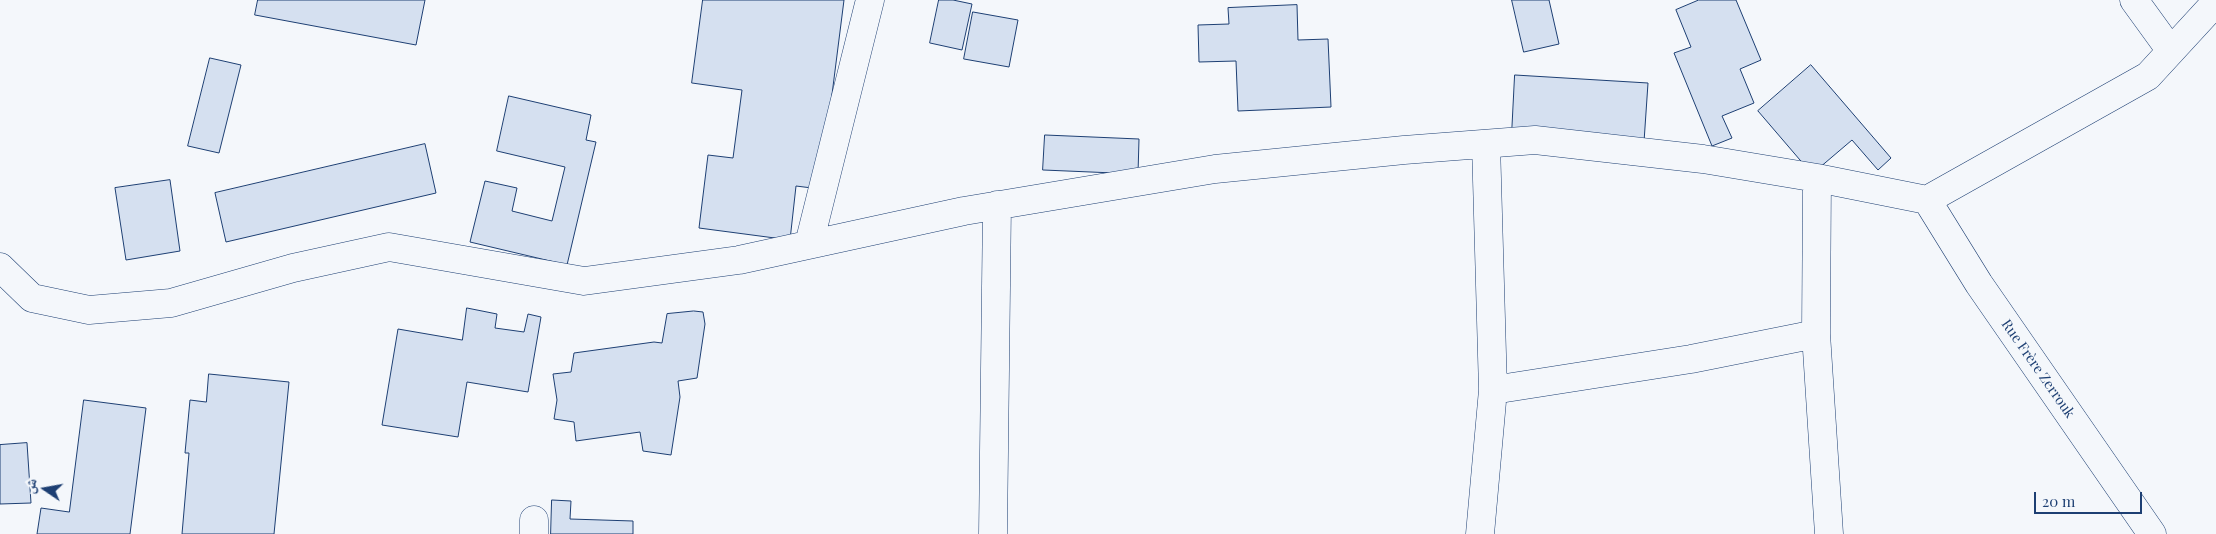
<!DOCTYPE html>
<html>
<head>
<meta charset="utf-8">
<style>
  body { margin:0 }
  #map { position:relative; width:2216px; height:534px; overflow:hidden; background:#f4f7fb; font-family:"Playfair Display","Noto Naskh Arabic",serif }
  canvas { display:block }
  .north { position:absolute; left:20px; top:464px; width:50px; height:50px; -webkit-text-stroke:4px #f4f7fb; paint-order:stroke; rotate:282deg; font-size:14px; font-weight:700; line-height:20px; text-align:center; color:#1d3f73 }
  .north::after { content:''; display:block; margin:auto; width:18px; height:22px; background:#1d3f73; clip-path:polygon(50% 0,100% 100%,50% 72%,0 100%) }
  .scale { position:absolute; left:2034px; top:492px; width:108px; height:22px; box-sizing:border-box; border:2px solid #1d3f73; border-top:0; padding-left:6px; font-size:15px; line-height:18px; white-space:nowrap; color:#1d3f73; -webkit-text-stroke:4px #f4f7fb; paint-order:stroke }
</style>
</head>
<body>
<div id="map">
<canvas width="2216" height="534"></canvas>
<div class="north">ش</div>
<div class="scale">20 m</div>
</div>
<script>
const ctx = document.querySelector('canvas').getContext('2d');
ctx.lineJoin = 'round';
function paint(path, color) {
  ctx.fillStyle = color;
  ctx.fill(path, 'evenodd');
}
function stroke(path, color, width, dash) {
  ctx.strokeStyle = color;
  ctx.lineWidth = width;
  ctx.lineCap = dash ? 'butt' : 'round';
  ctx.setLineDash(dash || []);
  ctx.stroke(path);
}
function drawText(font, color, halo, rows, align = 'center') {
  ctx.font = font + ' "Playfair Display",serif';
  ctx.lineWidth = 4;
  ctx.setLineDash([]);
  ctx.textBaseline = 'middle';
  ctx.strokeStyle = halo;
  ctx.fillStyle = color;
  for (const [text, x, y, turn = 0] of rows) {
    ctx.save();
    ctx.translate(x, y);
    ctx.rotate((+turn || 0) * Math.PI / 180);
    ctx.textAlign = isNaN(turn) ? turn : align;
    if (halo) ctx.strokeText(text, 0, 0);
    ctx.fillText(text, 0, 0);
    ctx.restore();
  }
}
const building = new Path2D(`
  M258,0h167l-9,45 -161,-30z
  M703,0h141l-24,189 -24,-3 -6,54 -91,-12 9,-73 25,3 9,-68 -50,-7z
  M939,0h14l19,4 -10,46 -32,-7z
  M1512,0h37l10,44 -35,8z
  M1699,0h37l25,60 -21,9 14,34 -32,13 10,22 -20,8 -38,-93 17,-6 -15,-37z
  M1297,5l1,35 30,-1 3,68 -93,4 -2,-50 -37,1 -1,-37 31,-1 -1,-16z
  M973,12l45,8 -9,47 -45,-8z
  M210,58l31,7 -22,88 -31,-7z
  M1811,65l80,93 -13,12 -26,-30 -40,34 -54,-63z
  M1515,75l133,8 -4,59 -132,-8z
  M509,96l82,19 -5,25 10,2 -29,123 -97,-23 15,-61 32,7 -5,23 40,10 13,-54 -68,-16z
  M1045,135l94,4 -1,35 -95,-4z
  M425,144l11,49 -210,49 -11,-49z
  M170,180l10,71 -54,9 -11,-72z
  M467,308l30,6 -2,14 29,4 4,-18 13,3 -13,75 -61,-10 -9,55 -76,-12 16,-96 64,11z
  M694,311l9,1 2,12 -8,54 -19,3 2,16 -9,58 -28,-4 -3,-19 -64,9 -2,-19 -20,-3 3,-19 -4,-26 18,-2 3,-19 80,-11 8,1 5,-29z
  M209,374l80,8 -15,152h-92l7,-81h-4l5,-53 16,2z
  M84,400l62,8 -16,126h-93l4,-26 28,4z
  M27,443l4,60 -31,1v-59z
  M552,500l19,1 -1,18 63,2v13h-82z`);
paint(building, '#d5e0f0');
stroke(building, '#1d3f73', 1);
const minor = new Path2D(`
  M2134,0l37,51
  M1927,200l52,84 173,250
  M809,244l61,-244
  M0,267l32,31 57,12 82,-7 122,-35 96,-21 195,34 155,-21 225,-49 251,-42 189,-19 131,-10 168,19 114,19 110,22 221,-124 68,-74
  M1816,334l13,200
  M1493,390l198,-31 125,-25 1,-156
  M534,520v14
  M993,534l4,-329
  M1480,534l13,-144 -7,-246`);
stroke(minor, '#1d3f73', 29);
stroke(minor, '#f4f7fb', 28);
drawText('14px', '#1d3f73', '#f4f7fb', [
  ["Rue Frère Zerrouk",2038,369,55]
]);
</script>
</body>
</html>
